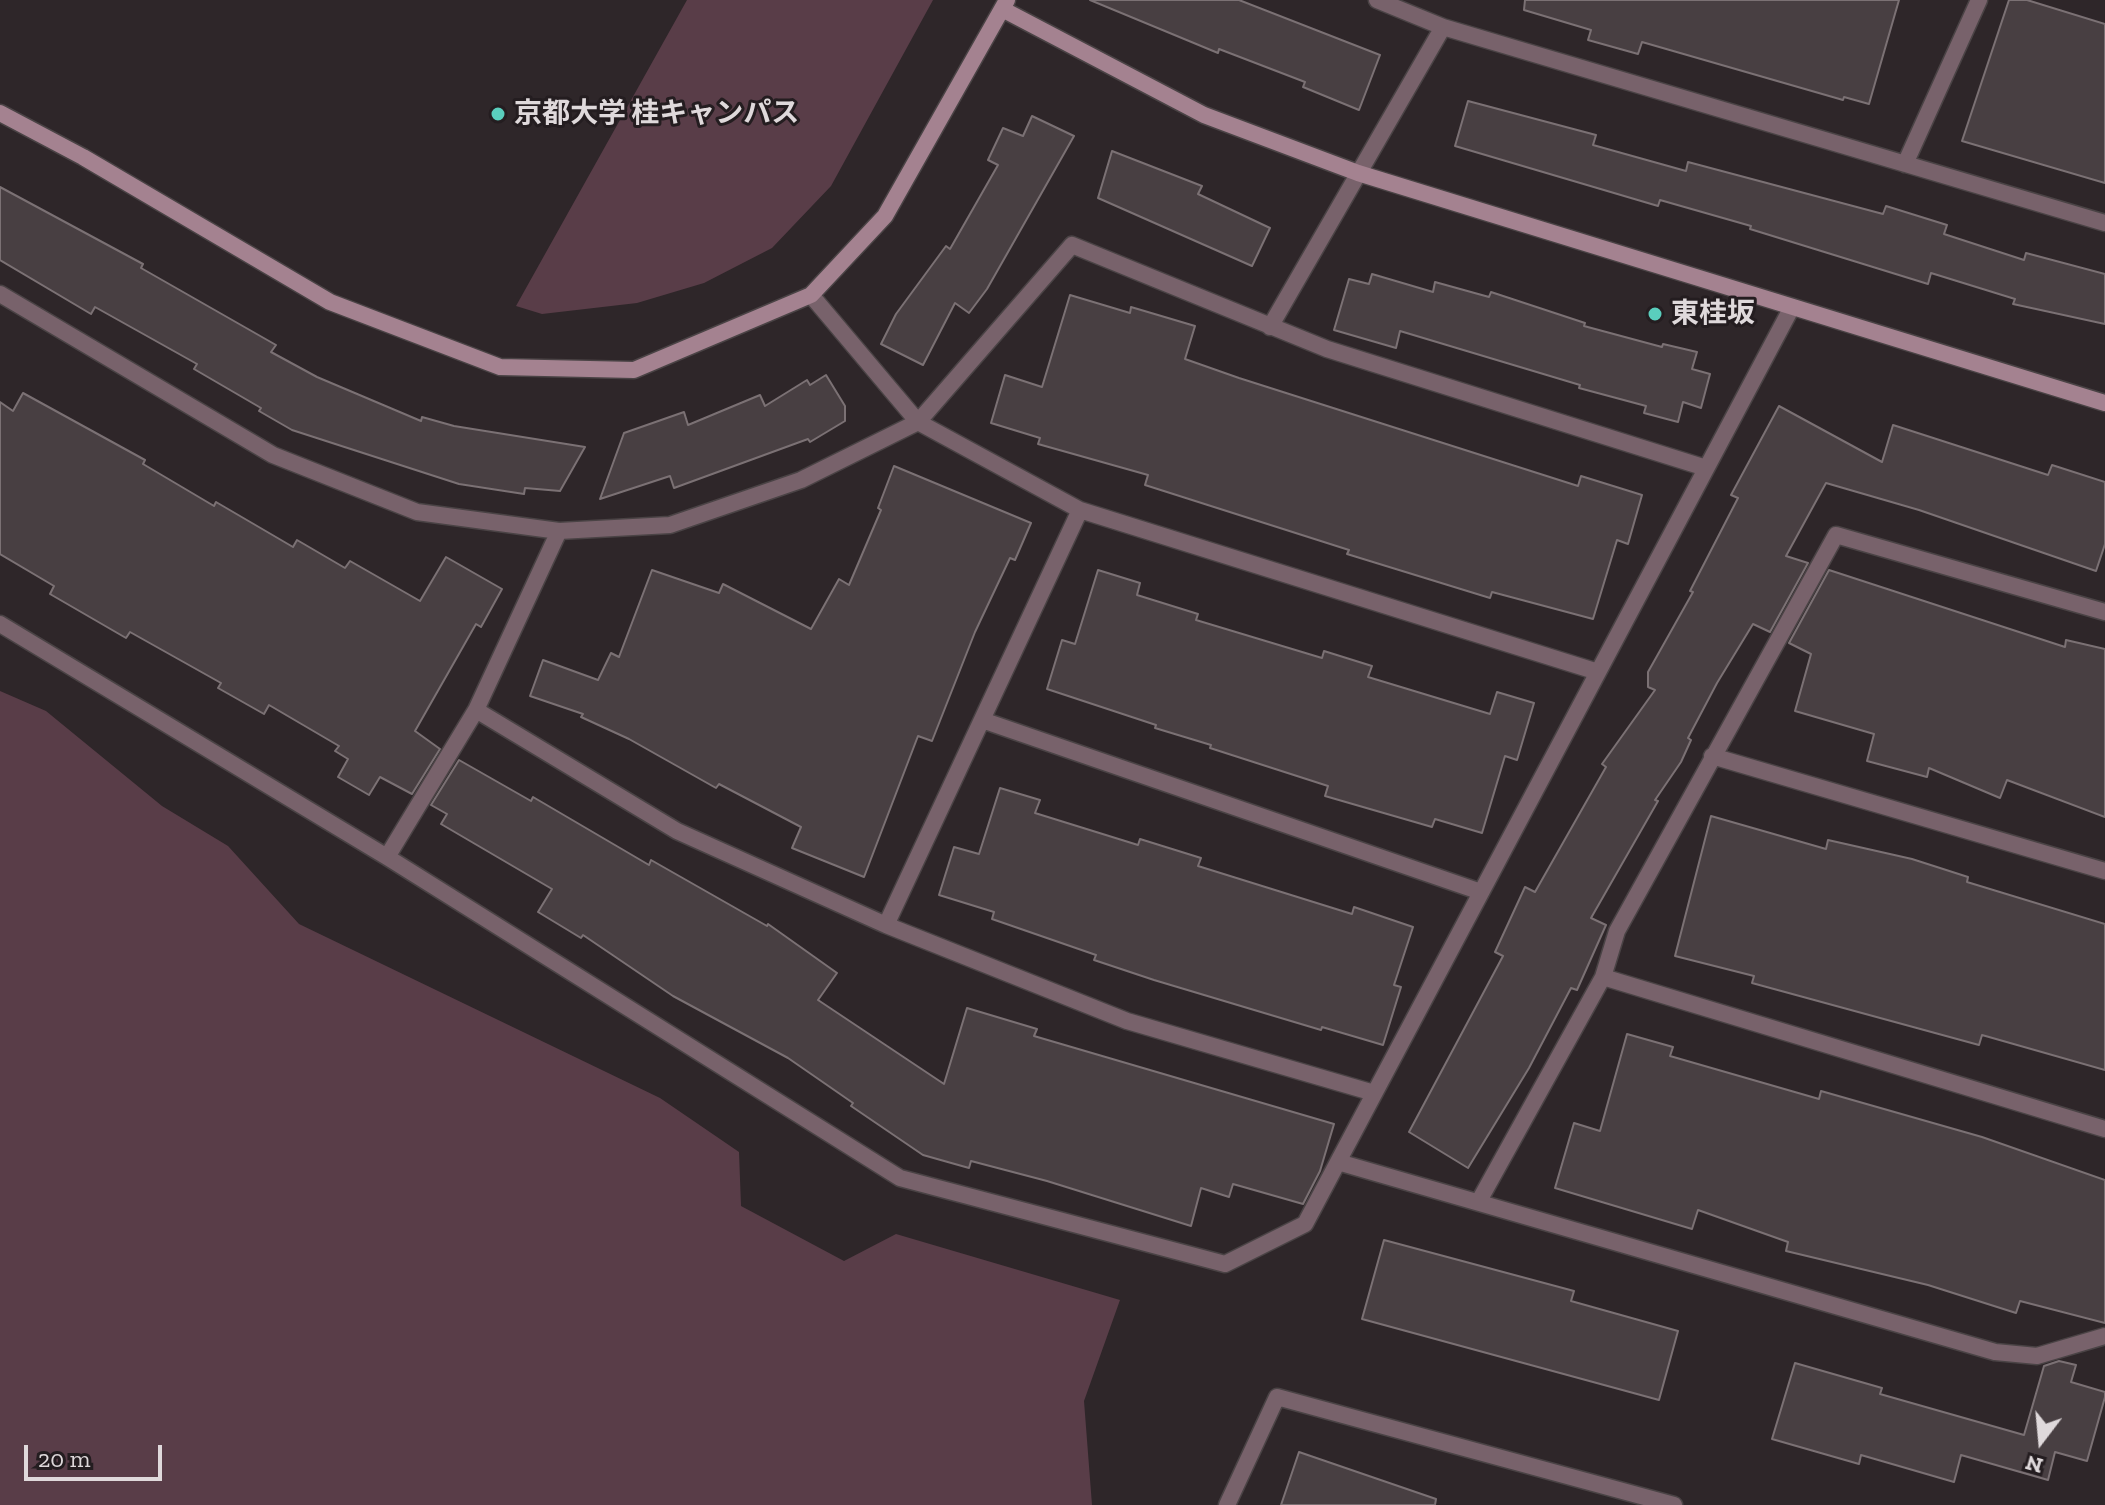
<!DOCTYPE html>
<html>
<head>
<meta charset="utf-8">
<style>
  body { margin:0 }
  #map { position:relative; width:2105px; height:1505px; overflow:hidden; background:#2e2629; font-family:"Zilla Slab",serif }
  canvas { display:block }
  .north { position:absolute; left:2001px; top:1401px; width:80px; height:80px; -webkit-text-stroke:6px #241d20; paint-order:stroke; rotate:196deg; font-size:22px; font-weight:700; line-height:32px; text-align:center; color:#dfd9db }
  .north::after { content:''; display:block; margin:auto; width:28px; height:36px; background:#dfd9db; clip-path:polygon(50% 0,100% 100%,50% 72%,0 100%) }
  .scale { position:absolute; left:24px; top:1445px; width:138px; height:36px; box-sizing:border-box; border:4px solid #dfd9db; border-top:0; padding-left:10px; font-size:24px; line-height:28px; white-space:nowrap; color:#dfd9db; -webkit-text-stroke:6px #241d20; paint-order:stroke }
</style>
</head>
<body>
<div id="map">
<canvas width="2105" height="1505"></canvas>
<div class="north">N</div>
<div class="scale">20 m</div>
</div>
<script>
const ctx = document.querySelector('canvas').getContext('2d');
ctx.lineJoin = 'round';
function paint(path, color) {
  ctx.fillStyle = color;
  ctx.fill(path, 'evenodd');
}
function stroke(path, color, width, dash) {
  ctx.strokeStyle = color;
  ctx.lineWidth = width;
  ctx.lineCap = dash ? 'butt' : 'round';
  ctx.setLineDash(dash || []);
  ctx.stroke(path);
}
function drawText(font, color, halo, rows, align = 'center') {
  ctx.font = font + ' "Zilla Slab","Noto Sans JP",serif';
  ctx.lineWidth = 6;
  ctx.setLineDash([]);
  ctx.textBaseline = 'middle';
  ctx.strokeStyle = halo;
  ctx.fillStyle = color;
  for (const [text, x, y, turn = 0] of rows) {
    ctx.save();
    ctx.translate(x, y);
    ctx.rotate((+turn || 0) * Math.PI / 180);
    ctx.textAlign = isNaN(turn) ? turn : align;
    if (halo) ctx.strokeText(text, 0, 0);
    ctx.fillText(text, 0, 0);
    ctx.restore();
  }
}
paint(new Path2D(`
  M687,0h246l-102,186 -59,62 -68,35 -67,20 -95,11 -26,-8z
  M0,691l46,20 116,95 66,40 71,78 361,174 79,54 2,54 103,55 52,-27 224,66 -36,101 8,104h-1092z`), '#593d48');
const building = new Path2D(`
  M1090,0h149l141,55 -21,55 -56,-23 2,-5 -86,-33 -1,4z
  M1525,0h374l-30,104 -25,-7 -1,3 -201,-58 -4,12 -50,-14 3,-10 -67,-20z
  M2009,0h18l78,24v159l-143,-42z
  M1468,101l128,34 -3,10 93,26 2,-9 195,52 3,-8 61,19 -3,9 80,26 2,-7 79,21v50l-92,-20 2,-5 -84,-26 -3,11 -178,-55 1,-3 -91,-26 -2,6 -203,-60z
  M1032,116l42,20 -87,153 -18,24 -14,-10 -32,62 -42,-21 15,-30 50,-68 4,3 48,-84 -10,-5 15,-32 20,8z
  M1112,151l90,35 -4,8 72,34 -18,38 -154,-68z
  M0,187l143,77 -2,4 135,77 -5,7 46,25 104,44 1,-4 32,9 131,21 -25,44 -35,-3 -1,6 -65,-10 -167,-54 -33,-19 2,-3 -67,-39 3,-5 -102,-57 -4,7 -91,-54z
  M1372,274l61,18 2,-10 54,15 2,-5 94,31 -1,3 78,21 1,-3 34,8 -5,17 18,5 -9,34 -18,-6 -5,20 -34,-9 2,-7 -67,-18 1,-3 -180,-54 -4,17 -62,-18 15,-51 20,5z
  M1070,295l60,18 1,-6 64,19 -10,33 54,19 339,108 3,-10 61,19 -14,49 -11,-4 -24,79 -101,-27 -2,6 -143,-44 2,-4 -204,-65 3,-10 -110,-31 2,-6 -49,-15 14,-48 37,12z
  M826,375l19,31v15l-35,21 -2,-3 -134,49 -4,-12 -70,23 24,-66 60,-21 4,13 72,-30 5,11 42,-26 3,5z
  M23,393l122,67 -2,4 71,42 2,-4 77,45 4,-7 48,28 5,-7 70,40 26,-44 56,32 -21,38 -5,-3 -61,107 25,18 -28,45 -32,-17 -11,18 -31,-18 10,-18 -13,-8 4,-5 -70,-41 -5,9 -46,-26 3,-5 -91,-51 -4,6 -76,-44 4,-8 -54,-32v-152l13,9z
  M1779,406l103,56 11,-37 155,50 4,-10 53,17v62l-9,27 -177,-61 -93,-27 -40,73 22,7 -38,69 -17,-8 -36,59 -29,55 3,2 -10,22 -26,38 3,1 -67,117 15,7 -29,65 -6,-2 -42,80 -61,100 -59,-36 94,-176 -8,-4 30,-65 10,5 71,-125 -4,-3 53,-74 -7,-3v-15l45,-80 -3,-1 48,-93 -7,-3z
  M894,466l137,57 -16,37 -5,-2 -35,74 -43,109 -14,-5 -54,141 -72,-29 9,-21 -82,-43 -3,4 -87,-49 -48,-22 2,-3 -53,-18 13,-36 55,20 13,-27 8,4 33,-87 67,23 4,-9 88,45 28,-50 10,6 32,-75 -3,-2z
  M1098,570l42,13 -3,12 61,19 -2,6 126,38 2,-7 48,15 -4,11 122,37 7,-22 37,11 -17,57 -12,-4 -23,77 -47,-14 -3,8 -107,-31 3,-10 -118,-38 1,-3 -56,-17 1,-3 -109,-36 15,-49 13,4z
  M1829,570l236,77 1,-7 39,9v168l-98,-37 -7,18 -71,-30 -2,9 -60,-16 7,-27 -79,-23 16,-57 -22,-11z
  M459,760l72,41 2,-4 116,68 2,-5 116,66 1,-2 69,49 -19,27 126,84 23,-76 70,21 -3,7 300,88 -14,47 -17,33 -70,-20 -4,13 -28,-9 -10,38 -144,-45 -76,-20 -2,7 -46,-13 -72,-49 2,-3 -65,-45 -115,-62 -90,-61 -2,3 -43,-26 14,-23 -111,-65 6,-10 -16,-9z
  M1000,788l40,12 -5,13 103,32 2,-6 61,19 -3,8 154,48 2,-7 59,20 -19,58 7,2 -18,58 -61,-18 -1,3 -167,-50 -60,-20 2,-5 -104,-36 2,-7 -55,-17 15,-48 25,7z
  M1711,816l115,33 2,-9 84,19 56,18 -1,5 138,42v146l-123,-35 -3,10 -227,-62 2,-7 -79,-20z
  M1627,1034l46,13 -3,9 149,43 2,-8 161,46 123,43v143l-85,-22 -4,12 -88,-28 -142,-34 2,-9 -90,-32 -6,19 -137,-41 19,-65 26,8z
  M1384,1240l190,51 -3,10 107,30 -19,69 -297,-81z
  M2059,1361l17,4 -5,17 34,10v5l-18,64 -32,-9 -7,28 -87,-25 -7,27 -93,-27 -2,9 -87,-25 23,-76 87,25 -2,6 144,41 20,-69z
  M1299,1452l137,47 -1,6h-154z`);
paint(building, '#483f42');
stroke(building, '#7b7174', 2);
const street = new Path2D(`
  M1377,0l66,27 662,196
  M1905,164l74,-164
  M0,294l273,161 144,57 142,19 111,-6 131,-45 117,-58 154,-177 255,104 379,119
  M811,295l107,127 162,88 518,162
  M1270,327l173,-300
  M0,624l387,233 513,321 325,86 80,-40 487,-917
  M476,710l201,121 209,94 241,96 247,72
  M982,720l499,172
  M1712,756l393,115
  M387,857l89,-147 83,-179
  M886,925l194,-415
  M1603,977l502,152
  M1338,1162l657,190 42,4 68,-20
  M1479,1201l124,-224 14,-46 219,-396 269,77
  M1227,1505l50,-108 397,108`);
const secondary = new Path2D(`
  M1002,9l202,106 154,58 747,230
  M0,113l83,44 247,145 170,65 134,3 177,-75 74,-79 122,-216`);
stroke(street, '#4a4345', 19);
stroke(secondary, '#4a4345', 19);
stroke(street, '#78626b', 16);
stroke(secondary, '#a48290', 16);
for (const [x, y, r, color] of [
  [498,114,8,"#5acebd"],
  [1655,314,8,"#5acebd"]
]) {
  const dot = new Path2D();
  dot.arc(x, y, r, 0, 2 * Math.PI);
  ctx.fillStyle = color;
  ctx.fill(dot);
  stroke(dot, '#241d20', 3);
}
drawText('bold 28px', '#dfd9db', '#241d20', [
  ["京都大学 桂キャンパス",514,114],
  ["東桂坂",1671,314]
], 'left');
</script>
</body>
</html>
